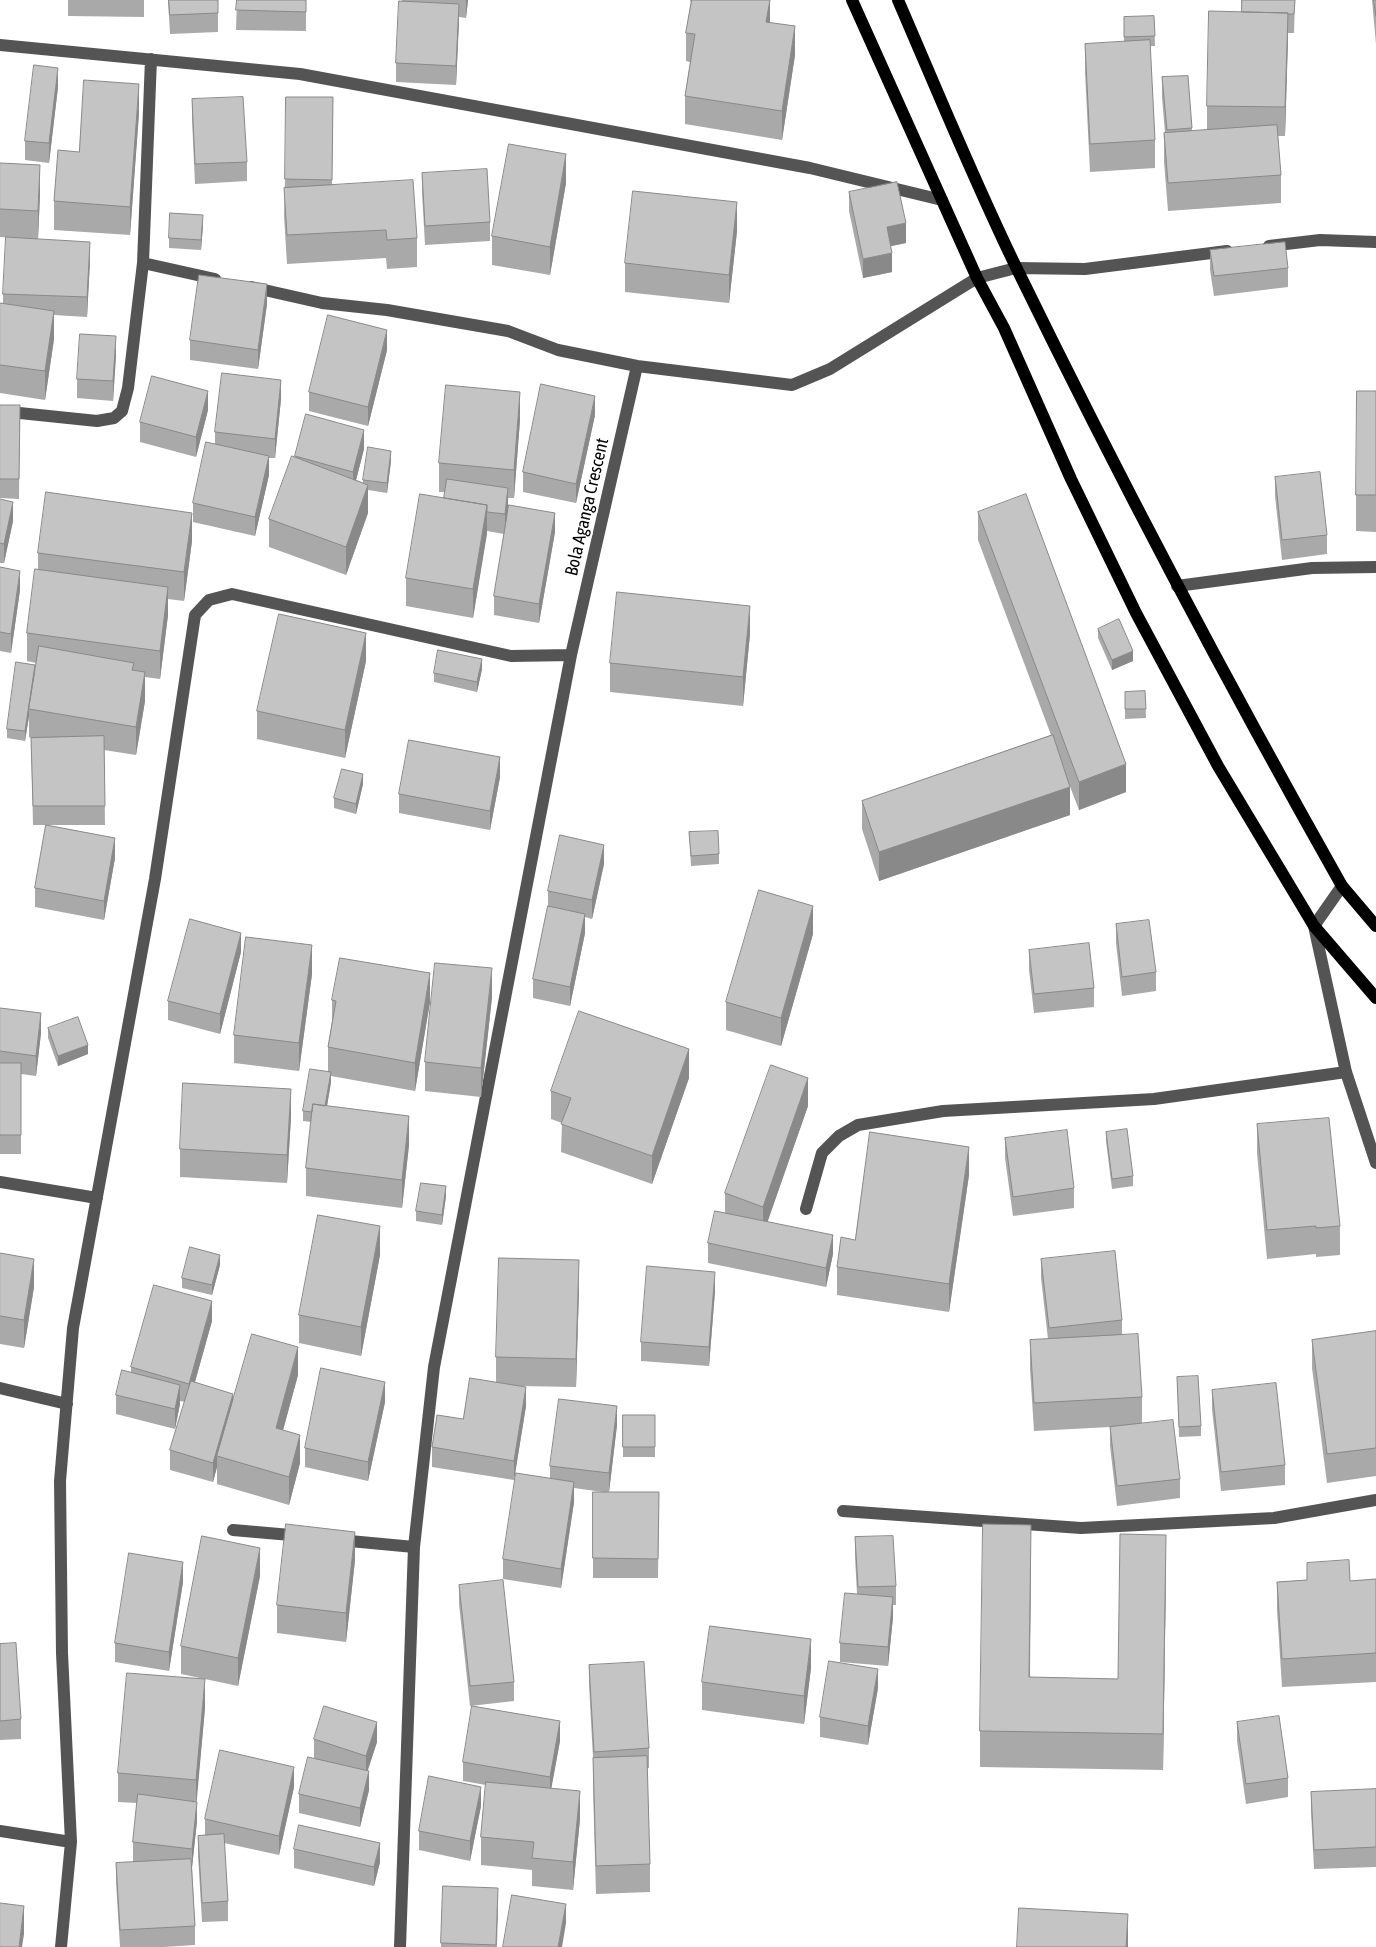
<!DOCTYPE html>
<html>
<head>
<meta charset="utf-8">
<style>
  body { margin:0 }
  canvas { display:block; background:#fff }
</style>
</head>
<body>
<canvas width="1376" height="1947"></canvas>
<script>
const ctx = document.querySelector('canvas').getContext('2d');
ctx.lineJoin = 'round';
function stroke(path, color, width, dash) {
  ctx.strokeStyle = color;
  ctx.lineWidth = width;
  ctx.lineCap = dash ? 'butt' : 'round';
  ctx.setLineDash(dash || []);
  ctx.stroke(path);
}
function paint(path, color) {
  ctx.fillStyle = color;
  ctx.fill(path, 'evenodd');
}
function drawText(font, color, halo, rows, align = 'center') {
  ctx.font = font + ' "Asap Condensed",sans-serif';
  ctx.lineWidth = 4;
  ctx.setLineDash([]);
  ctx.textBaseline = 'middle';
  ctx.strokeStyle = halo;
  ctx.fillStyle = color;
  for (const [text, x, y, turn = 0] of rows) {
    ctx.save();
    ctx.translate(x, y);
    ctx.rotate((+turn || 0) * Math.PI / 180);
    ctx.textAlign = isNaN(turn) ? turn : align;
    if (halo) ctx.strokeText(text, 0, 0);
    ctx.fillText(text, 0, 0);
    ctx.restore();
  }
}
stroke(new Path2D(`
  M0,45l300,29 510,94 132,32
  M1269,246l51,-6 56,2
  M143,263l72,16
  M251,287l71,16 65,7 121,21 50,19 79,16 155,19 38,-16 147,-91 39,-10 69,1 142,-18
  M0,411l97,10 17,-3 8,-7 6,-23 15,-125 8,-204
  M1177,586l135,-18 64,-1
  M1342,886l-28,40 32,146 30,91
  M0,1182l97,16
  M806,1209l16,-56 17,-17 19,-11 85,-14 211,-12 192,-27
  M0,1388l67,16
  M843,1511l238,17 193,-10 102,-18
  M233,1530l69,6
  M339,1540l75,7
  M0,1831l71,11
  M61,1947l10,-105 -9,-189 -2,-172 13,-153 82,-449 40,-264 14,-15 23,-6 279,62 60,-1
  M400,1947l14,-400 20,-180 137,-712 66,-289`), '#545454', 12);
stroke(new Path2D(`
  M852,0l125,278 27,50 67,151 65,134 82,153 96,160 62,72
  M898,0c39,90 76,181 119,269 102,209 211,415 325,617l34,40`), '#000', 12);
paint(new Path2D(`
  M68,0h76v17l-76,-1z
  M168,0h50v32l-48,2z
  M237,0h69v31l-70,-1z
  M402,0h66l-2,18 -7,-1 -3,68 -60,-3v-19z
  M690,0h80v23l25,32 -13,85 -97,-16v-28l5,-34 -4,-1v-28l5,-31 -1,-1z
  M1295,0l-1,33h-6l-3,103h-7l3,39v28l-113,8 -4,-49v-29h1l-3,-36v-20l26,-1 4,55 15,-1v-24l35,-94z
  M1372,0h4v44z
  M1154,16l1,30h-5l5,94v28l-65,4 -5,-100v-28l39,-2v-25z
  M58,87l-9,76 -24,-3v-19z
  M333,97l-1,88 85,53v29l-30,2 -1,-11 -99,6 -3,-48 1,-37z
  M192,99l55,63v19l-52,3 -3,-65z
  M139,113l-9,122 -76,-5v-29l25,-49z
  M0,163l40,31 -2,45 52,22 -3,56 -33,-2v24l-9,61 -45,-7v-90l3,1v-10l14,-56 -17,-1z
  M422,173l68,49v19l-65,4 -3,-53z
  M566,183l-16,92 -58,-10v-29z
  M849,192l57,51 -15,3 1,26 -29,6 -14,-67z
  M203,225l-2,25 -32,-2v-10z
  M737,231l-8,72 -104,-11v-29z
  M1210,250l78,18v19l-74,9 -4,-26z
  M267,304l-9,65 -68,-9v-20z
  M387,350l-19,76 -59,-15v-19z
  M116,355l-3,46 -36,-3v-19z
  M1376,391v141l-20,-1v-36z
  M281,399l-6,59h-6v17l-14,61 -62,-14v-19l22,-59v-12z
  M0,405h20l-1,94 -19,-1z
  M208,410l-12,47 -56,-15v-20z
  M595,415l-19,88 -53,-11v-20z
  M520,420l-6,78h-6v9l-1,13 48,12 -16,91 -45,-8v-19l10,-62 -17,-3 -14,87 -67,-12v-28l38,-80 1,-6h-6v-29z
  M364,449l-8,31 7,3v-3l28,-19 -4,32 -19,-3v23l-22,62 -77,-28v-28l26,-63z
  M1275,477l52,58v19l-45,6 -7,-64z
  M0,499l13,22 -9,42h-4z
  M978,512l148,280 -47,18 -10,-26 1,31 -191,66 -17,-52v-28l189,-66 -73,-195z
  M192,541l-8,60 -16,-2v16l-8,64 -15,-2v24l-9,54 -32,-5 1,75h-57l67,33 -11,62 -69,-13v-19l11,-63h-13l-2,-87 -2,-1v-21l-4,25 -18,-3v-9l28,-56 1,-10 -9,-2v-28l11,-63v-17z
  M0,567l20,23 -9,63 -11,-2z
  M1098,629l35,32 -21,9 -14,-32z
  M750,634l-7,72 -133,-14v-29z
  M366,661l-21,97 -88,-19v-28z
  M482,669l-5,23 -43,-10v-9z
  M1145,691l1,27 -21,1v-27z
  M500,777l-10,53 -91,-17v-19z
  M363,784l-7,30 -22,-6v-10z
  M689,832l30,22v10l-28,2z
  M604,864l-12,55 -7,-2v16l-15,73 -37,-8v-19l15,-73v-15z
  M1116,924l40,48v19l-34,5 -6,-53z
  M813,934l-32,112 -55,-16v-28z
  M1029,950l65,38v19l-60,6 -5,-43z
  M241,952l-21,82 -52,-14v-19z
  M312,974l-13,97 -65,-8v-28z
  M492,997l-11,100 -56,-6v-29z
  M332,1000l98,2 -15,89 -84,-15v6l-4,24 82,39 -7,63 -96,-12v-28l5,-46 -8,-1v-10l25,-39v-25l4,-26z
  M0,1008l41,25 -5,43 -15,-2v80h-21z
  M48,1028l40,26 -30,12 -10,-28z
  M689,1078l-37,106 -91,-32 1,-29 -11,-4v-28z
  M808,1106l-41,116 66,32 -7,33 -118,-24v-20l17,-30v-20z
  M291,1117l-4,66 -107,-6v-28z
  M1257,1124l83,102v29l-24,2v-3l-49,5 -10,-106z
  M1106,1132l27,44v10l-21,3 -6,-48z
  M1005,1138l69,50v20l-61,8 -8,-58z
  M969,1175l-20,137 -112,-17v-28l18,-27z
  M446,1196l-4,29 -26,-4v-10z
  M0,1253l34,34 -10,61 -24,-4z
  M380,1255l-19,101 -62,-13v-28z
  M1041,1259l81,61v15l20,62v27l38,55v19l-63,8 -7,-60v-19l-76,4 -4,-62v-29l18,-1 -7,-61z
  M220,1265l-8,30 -30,-7v-10z
  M579,1289l-3,98 -56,-1 6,20 -12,74 -82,-13v-20l31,-28 33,-37v-25z
  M715,1291l-6,75 -68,-5v-19z
  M212,1321l-17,61 38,17 65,-24 -15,55 17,33 -11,42 -72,-21v-17l-4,15 -43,-12v-20l15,-48 -5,-1v3l-5,25 -59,-15v-19l15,-23v-5z
  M1376,1331v145l-49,7 -15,-115v-28z
  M1177,1377l24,49v10l-22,1z
  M1212,1390l73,75v20l-64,6 -9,-82z
  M385,1402l-17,79 -63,-14v-19z
  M623,1415h32v42h-32z
  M617,1425l-8,67h50l-1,86h-65v-86h10l-29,-4v14l-13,86 -58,-9v-20l47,-81v-12z
  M855,1537l41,49v19h-3v12l-5,49 -48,-4v-19l17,-49 -2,-37z
  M355,1560l-9,82 -69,-9v-28z
  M1031,1562l-1,115 88,2 48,-107 -3,198 -183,-3v-36z
  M1307,1563l43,18 26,-2v103l-94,5 -5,-77v-28l30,-2z
  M260,1576l-22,110 -57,-12v-28z
  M183,1582l-14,89 -54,-9v-19z
  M459,1585l55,97v19l-44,5 -11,-102z
  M0,1644l21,75v20l-21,1z
  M589,1665l60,83v20h-2l3,96v28l-54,2 -3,-108v-28l-4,-74z
  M811,1668l-7,56 -102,-14v-28z
  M878,1688l-10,57 -48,-8v-20z
  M205,1708l-9,94 1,19 -5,46 3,59v19l-31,2h-44l-4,-65v-19l20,-1h-3v-20l4,-39 -19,-1v-29z
  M1237,1722l51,56v19l-42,7 -9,-63z
  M314,1739l63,3 -9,28 1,20 -9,37 -61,-14v-19l15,-36z
  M560,1741l-9,47 29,31 -7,71 -41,-4v-16l-51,-5v-28l5,-52 -23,-4v-19z
  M294,1787l-15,68 -55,-12 4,58v20l-26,1 -4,-67v-19l7,-1v-16z
  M1376,1789v78l-62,2 -3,-57v-20z
  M481,1806l-11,55 -51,-11v-19z
  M294,1849l86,13 -6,24 -80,-18z
  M443,1886l55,21 -1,40h-56z`), '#a9a9a9');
paint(new Path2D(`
  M466,0h2l-2,18z
  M770,0v25l-4,-3z
  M459,4v19l-3,62v-19z
  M1288,13v28l-3,95v-29z
  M795,26v29l-13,85v-29z
  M58,68v19l-9,76v-20z
  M139,84v29l-9,122v-28z
  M566,154v29l-16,92v-28z
  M40,165v29l-2,45v-28z
  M737,202v29l-8,72v-28z
  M203,215v10l-2,25v-10z
  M906,223v20l-19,4v-20z
  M90,242v19l-3,56v-20z
  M892,253v19l-29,6v-19z
  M267,284v20l-9,65v-19z
  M54,311v28l-9,61v-29z
  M387,330v20l-19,76v-19z
  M116,336v19l-3,46v-20z
  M281,380v19l-6,59v-19z
  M208,391v19l-12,47v-20z
  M520,392v28l-6,78v-28z
  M595,396v19l-19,88v-19z
  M364,430v19l-11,43v-20z
  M391,451v10l-4,32v-10z
  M269,456v19l-14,61v-19z
  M368,485v28l-22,62v-28z
  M508,488v19l-3,27v-20z
  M13,502v19l-9,42v-19z
  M487,505v29l-14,84v-29z
  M192,513v28l-8,60v-29z
  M555,513v19l-16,91v-19z
  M20,571v19l-9,63v-19z
  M168,587v28l-8,64v-28z
  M750,606v28l-7,72v-29z
  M366,633v28l-21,97v-28z
  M1133,651v10l-21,9v-10z
  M482,659v10l-5,23v-10z
  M35,665v9l-6,35v7l-4,25v-10z
  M145,672v29l-9,54v-28z
  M500,757v20l-10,53v-19z
  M1126,764v28l-47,18v-28z
  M363,774v10l-7,30v-10z
  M1070,787v28l-191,66v-29z
  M115,838v20l-11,62v-19z
  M604,845v19l-12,55v-19z
  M813,906v28l-32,112v-28z
  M585,914v19l-15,73v-19z
  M241,933v19l-21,82v-20z
  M312,945v29l-13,97v-28z
  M492,968v29l-11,100v-29z
  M430,973v29l-15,89v-28z
  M41,1013v20l-5,43v-20z
  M88,1045v9l-30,12v-10z
  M689,1049v29l-37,106v-28z
  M331,1072v10l-7,42v-10z
  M808,1078v28l-45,129v-28z
  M291,1089v28l-4,66v-28z
  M409,1116v29l-7,63v-28z
  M969,1147v28l-20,137v-28z
  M446,1186v10l-4,29v-10z
  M380,1226v29l-19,101v-29z
  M833,1235v19l-7,33v-19z
  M220,1255v10l-8,30v-10z
  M34,1259v28l-10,61v-28z
  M579,1260v29l-3,98v-28z
  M715,1272v19l-6,75v-19z
  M212,1301v20l-23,82v-19z
  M298,1347v28l-22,81v-28z
  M385,1382v20l-17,79v-19z
  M180,1385v19l-5,25v-20z
  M526,1387v19l-12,74v-19z
  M233,1394v19l-16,43v11l-4,15v-19z
  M617,1406v19l-8,67v-19z
  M300,1435v28l-11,42v-28z
  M574,1482v20l-13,86v-19z
  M1031,1525v37l-2,152v-37z
  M355,1532v28l-9,82v-29z
  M1166,1535v37l-3,198v-36z
  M260,1548v28l-22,110v-28z
  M183,1562v20l-14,89v-19z
  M893,1597v20l-5,49v-19z
  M811,1639v29l-7,56v-28z
  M878,1669v19l-10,57v-19z
  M205,1679v29l-9,101v-29z
  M560,1721v20l-10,55v-19z
  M377,1722v20l-11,33v-19z
  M294,1767v20l-15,68v-19z
  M369,1771v19l-9,37v-19z
  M481,1787v19l-11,55v-20z
  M580,1791v28l-7,71v-28z
  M197,1802v19l-5,47v-19z
  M380,1843v19l-6,24v-19z
  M498,1888v19l-2,40z
  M566,1904v19l-4,24h-4z
  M24,1906v28l-2,13h-3z
  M1128,1914v33h-2z`), '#898989');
const building = new Path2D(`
  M169,0h49v13l-48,2z
  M237,0h69v12l-70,-2z
  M692,0h78l-4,22 29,4 -13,85 -97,-15 10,-62 -9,-1z
  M1242,0h53l-1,14h-7l1,-1 -46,-1z
  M1374,0h2v16z
  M399,1l60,3 -3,62 -60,-3z
  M1209,11l79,2 -3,94 -78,-1z
  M1154,16l1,20 -31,1v-20z
  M1150,40l5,100 -65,4 -5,-100z
  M34,65l24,3 -9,75 -24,-2z
  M1188,76l4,52 -25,2 -5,-53z
  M84,80l55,4 -9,123 -76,-6 4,-51 21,2z
  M243,97l4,65 -52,2 -3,-65z
  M286,97h47l-1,83 -47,-1z
  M1277,125l4,50 -113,8 -4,-50z
  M509,144l57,10 -16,93 -58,-11z
  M0,163l40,2 -2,46 -38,-2z
  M487,169l3,53 -65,4 -3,-53z
  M413,180l4,58 -30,2 -1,-10 -99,5 -3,-47z
  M897,182l9,41 -19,4 5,26 -29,6 -14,-67z
  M633,191l104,11 -8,73 -104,-12z
  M170,213l33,2 -2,25 -32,-2z
  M6,237l84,5 -3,55 -84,-3z
  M1285,242l3,26 -74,8 -4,-26z
  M199,275l68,9 -9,66 -68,-10z
  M0,303l54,8 -9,60 -45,-6z
  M328,315l59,15 -19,77 -59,-15z
  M80,334l36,2 -3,45 -36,-2z
  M222,373l59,7 -6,59 -60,-7z
  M152,376l56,15 -12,46 -56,-15z
  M541,384l54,12 -19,88 -53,-12z
  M446,385l74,7 -6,78 -75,-7z
  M1357,391h19v104h-20z
  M0,405h20l-1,74h-19z
  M306,414l58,16 -11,42 -58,-16z
  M206,442l63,14 -14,61 -62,-14z
  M368,447l23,4 -4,32 -24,-3z
  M292,456l76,29 -22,62 -77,-28z
  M1320,472l7,63 -45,5 -7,-63z
  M447,479l61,9 -3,26 -18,-2v-7l-43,-7z
  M46,492l146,21 -8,59 -146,-19z
  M420,494l67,11 -14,84 -67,-11z
  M1026,494l100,270 -47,18 -101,-270z
  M0,499l13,3 -9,42 -4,-1z
  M509,505l46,8 -16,91 -45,-8z
  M0,567l20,4 -9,63 -11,-2z
  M35,569l133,18 -8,64 -133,-18z
  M617,592l133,14 -7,71 -133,-14z
  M279,614l87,19 -21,97 -88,-19z
  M1119,619l14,32 -21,9 -14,-31z
  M39,646l95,17 -2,7 13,2 -9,55 -107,-18z
  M438,650l44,9 -5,23 -43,-9z
  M16,662l19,3 -10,66 -18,-2z
  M1145,691l1,18h-21v-17z
  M1053,735l17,52 -191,65 -17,-51z
  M104,736l1,70h-72l-2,-68z
  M409,740l91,17 -10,54 -91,-17z
  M342,769l21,5 -7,30 -22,-6z
  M46,825l69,13 -11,63 -69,-13z
  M718,831l1,23 -28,2 -2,-24z
  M560,835l44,10 -12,55 -44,-9z
  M759,890l54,16 -32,112 -55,-16z
  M548,906l37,8 -15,73 -37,-8z
  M190,919l51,14 -21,81 -52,-13z
  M1149,920l7,52 -34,5 -6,-53z
  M246,937l66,8 -13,98 -65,-8z
  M1089,943l5,45 -60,6 -5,-44z
  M340,958l90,15 -15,90 -87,-16 8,-46 -4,-1z
  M435,963l57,5 -11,100 -56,-6z
  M0,1008l41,5 -5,43 -36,-5z
  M579,1011l110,38 -37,107 -91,-32 10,-26 -20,-7z
  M78,1017l10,28 -30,11 -10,-28z
  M0,1063h21v72h-21z
  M771,1065l37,13 -45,129 -38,-14z
  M310,1069l21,3 -6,34 -12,-2 -1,8 -9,-1z
  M183,1083l108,6 -4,66 -107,-6z
  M313,1104l96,12 -7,64 -96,-12z
  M1329,1118l11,108 -24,2v-2l-49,4 -10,-106z
  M1127,1129l6,47 -21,3 -6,-47z
  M1067,1130l7,58 -61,9 -8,-59z
  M870,1132l99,15 -20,137 -112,-17 4,-30 14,3z
  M421,1183l25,3 -4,29 -26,-4z
  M715,1211l118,24 -7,33 -118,-25z
  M318,1215l62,11 -19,101 -62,-12z
  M190,1247l30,8 -8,30 -30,-7z
  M1115,1251l7,69 -73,8 -8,-69z
  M0,1253l34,6 -10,61 -24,-4z
  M499,1258l80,2 -3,99 -80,-2z
  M647,1266l68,6 -6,75 -68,-5z
  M154,1285l58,16 -23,83 -58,-17z
  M1376,1331v117l-49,6 -15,-114z
  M252,1334l46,13 -22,81 24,7 -11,42 -72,-21z
  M1138,1334l4,63 -108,6 -4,-63z
  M321,1368l64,14 -17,80 -63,-14z
  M122,1370l58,15 -5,24 -59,-14z
  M1198,1376l3,50 -22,1 -2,-50z
  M470,1378l56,9 -12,74 -82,-14 5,-32 26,4z
  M191,1381l42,13 -20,69 -43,-13z
  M1276,1383l9,82 -64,7 -9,-82z
  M559,1399l58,7 -8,67 -59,-7z
  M623,1415h32v32h-32z
  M1173,1420l7,59 -63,7 -7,-59z
  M516,1473l58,9 -13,87 -58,-10z
  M593,1492h66l-1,67 -65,-1z
  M286,1524l69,8 -9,81 -69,-8z
  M983,1524l48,1 -2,152 89,2 2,-145 46,1 -3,199 -183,-3z
  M202,1536l58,12 -22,110 -57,-12z
  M893,1536l3,50 -38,1 -3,-50z
  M129,1553l54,9 -14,90 -54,-9z
  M1349,1560l1,21 26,-2v74l-94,6 -5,-77 30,-2v-17z
  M503,1580l11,102 -44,4 -11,-101z
  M845,1593l48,4 -5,50 -48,-4z
  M710,1626l101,13 -7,57 -102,-14z
  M16,1643l5,76 -21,2v-77z
  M829,1661l49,8 -10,57 -48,-9z
  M644,1662l5,86 -55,4 -5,-87z
  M127,1673l78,6 -9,101 -78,-7z
  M324,1706l53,16 -11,34 -52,-17z
  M472,1706l88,15 -10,56 -87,-15z
  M1279,1716l9,62 -42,6 -9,-62z
  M220,1750l74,17 -15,69 -74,-17z
  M647,1756l3,108 -54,2 -3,-108z
  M308,1757l61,14 -9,37 -61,-14z
  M429,1776l52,11 -11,54 -51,-10z
  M486,1782l94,9 -7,71 -41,-4 2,-16 -53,-5z
  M1376,1789v58l-62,3 -3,-58z
  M138,1794l59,8 -5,47 -59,-7z
  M299,1825l81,18 -6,24 -80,-18z
  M224,1834l4,67 -26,2 -4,-67z
  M191,1859l4,67 -75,4 -4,-67z
  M443,1886l55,2 -2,57 -55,-2z
  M512,1895l54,9 -8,43h-55z
  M0,1903l24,3 -5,41h-19z
  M1019,1908l109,6 -2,33h-109z`);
paint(building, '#c4c4c4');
stroke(building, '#898989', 1);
drawText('18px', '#000', '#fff', [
  ["Bola Aganga Crescent",587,507,-77]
]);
</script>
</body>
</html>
